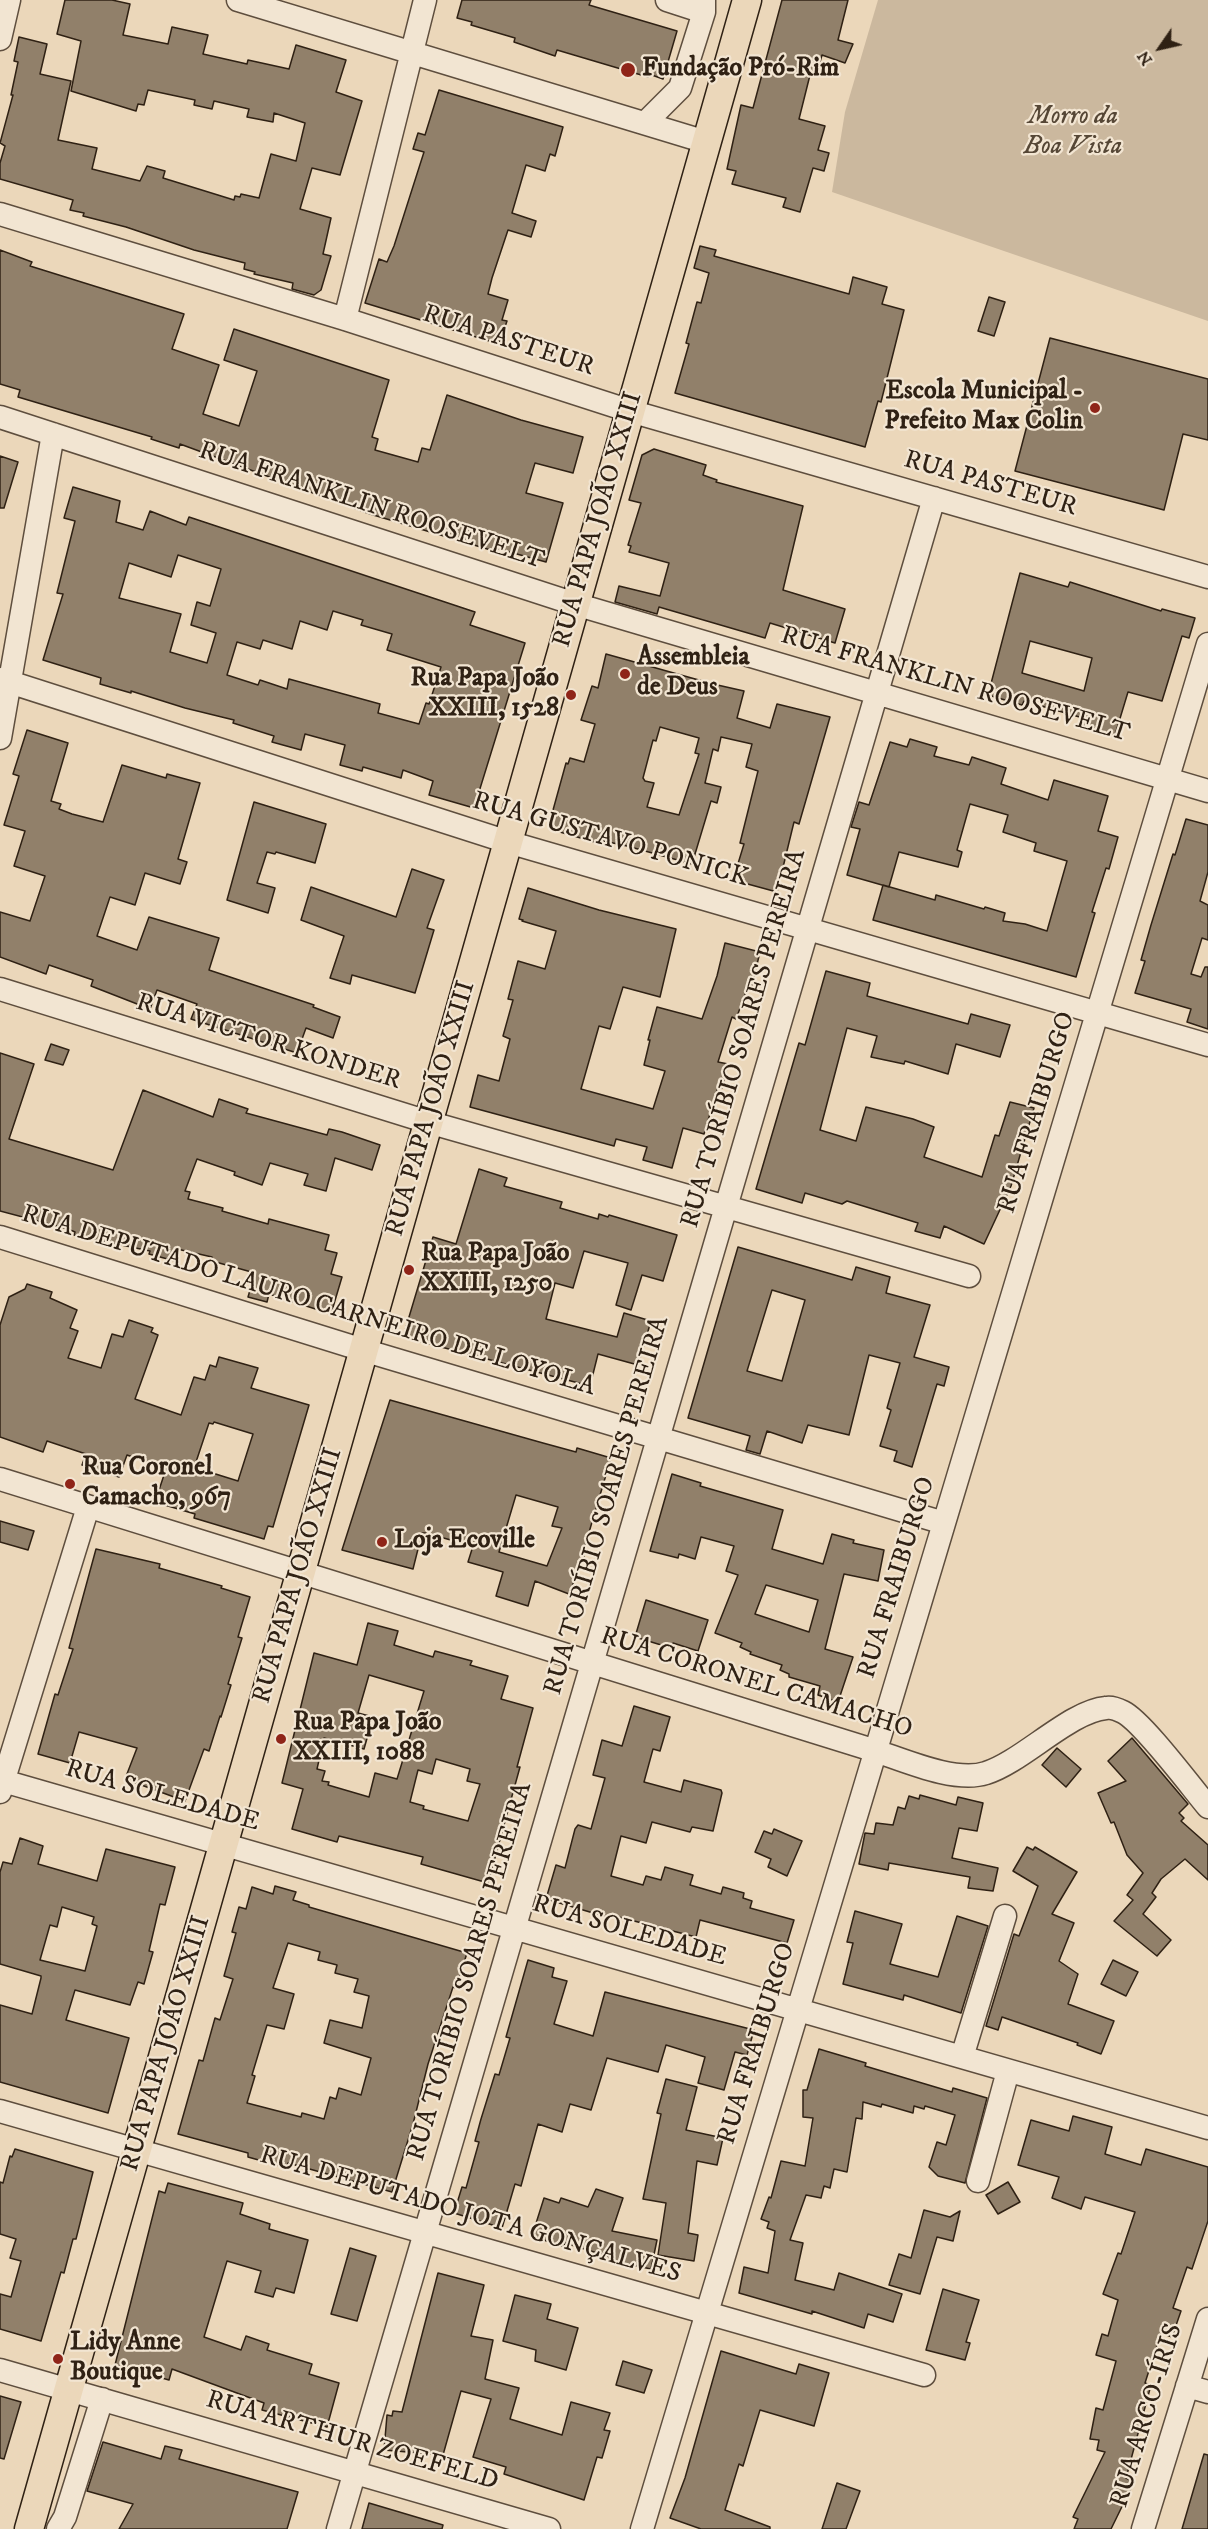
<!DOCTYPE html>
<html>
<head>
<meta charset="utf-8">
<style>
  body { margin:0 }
  #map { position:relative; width:1208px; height:2529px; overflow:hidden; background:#ebd7ba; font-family:"IM FELL DW Pica",serif }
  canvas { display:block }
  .north { position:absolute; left:1130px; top:18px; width:60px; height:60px; -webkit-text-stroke:4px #f2e5d2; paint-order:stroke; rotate:236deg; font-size:16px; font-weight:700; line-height:24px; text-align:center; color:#2f2114 }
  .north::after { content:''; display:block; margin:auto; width:21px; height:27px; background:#2f2114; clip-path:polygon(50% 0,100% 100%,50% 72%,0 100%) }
</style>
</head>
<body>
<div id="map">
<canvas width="1208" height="2529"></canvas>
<div class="north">N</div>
</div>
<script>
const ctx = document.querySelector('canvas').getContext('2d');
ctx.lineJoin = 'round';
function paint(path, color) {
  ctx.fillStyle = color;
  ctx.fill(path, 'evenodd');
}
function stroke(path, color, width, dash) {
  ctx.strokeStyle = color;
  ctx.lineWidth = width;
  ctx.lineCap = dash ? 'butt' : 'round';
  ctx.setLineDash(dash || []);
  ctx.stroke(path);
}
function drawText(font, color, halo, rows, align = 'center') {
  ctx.font = font + ' "IM FELL DW Pica",serif';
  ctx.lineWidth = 4.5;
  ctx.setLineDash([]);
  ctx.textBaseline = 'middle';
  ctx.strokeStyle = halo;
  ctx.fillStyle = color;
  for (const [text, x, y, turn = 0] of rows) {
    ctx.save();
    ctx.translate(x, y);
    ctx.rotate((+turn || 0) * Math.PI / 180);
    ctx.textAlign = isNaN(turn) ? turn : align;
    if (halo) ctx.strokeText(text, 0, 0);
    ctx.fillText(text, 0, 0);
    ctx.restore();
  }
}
paint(new Path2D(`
  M878,0h330v321l-376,-129 13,-80z`), '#cbb89e');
const building = new Path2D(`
  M65,0h47l18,4 -7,31 45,9 4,-17 36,8 -5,19 44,10 1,-4 41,9 7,-24 50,15 -10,32 26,9 -22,74 -28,-7 -12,41 31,9 -8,36 8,2 -10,34 -7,5 -22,-6 1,-6 -39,-9 1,-2 -11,-3 1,-6 -51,-13 -68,-23 -43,-11 1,-3 -14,-3 3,-10 -73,-21v-16l5,-17 -5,-3 13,-48h-2l7,-33 -4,-1 5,-24 28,7 -7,30 31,7 -13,59 39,8 -5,21 48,12 7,-15 18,5 -2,7 71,22 1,-4 5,1 1,-3 18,4 12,-44 25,7 9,-38 -31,-10 -1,9 -26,-5 2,-8 -35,-8 -2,8 -18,-4 1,-5 -47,-10 -4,15 -6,-1 -2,7 -65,-20 10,-50 -24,-7z
  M462,0h129l-2,5 88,26 -14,48 -14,-5 -1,3 -91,-27 -2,6 -41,-14 1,-4 -44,-13 1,-3 -15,-4z
  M782,0h66l-10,40 15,4 -8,19 -23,-8 -6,21 -6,-1 -11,44 26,7 -7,24 11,3 -5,18 -11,-3 -13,44 -17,-5 3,-9 -54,-14 4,-13 -9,-2 14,-64 12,3z
  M439,90l124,37 -8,29 -5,-2 -5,17 -19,-6 -14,48 24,8 -5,16 -23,-7 -16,48 -4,16 20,6 -6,20 5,1 -8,23 -134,-41 14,-44 8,3 7,-16 30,-94 -11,-3 5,-16 7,2z
  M700,246l16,4 -2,6 135,38 4,-17 34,10 -5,17 22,6 -23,92 -3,-1 -13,46 -190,-54 14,-49 -3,-1 11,-41 4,1 8,-30 -15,-5z
  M0,250l32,12 -2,4 154,48 -12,35 47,16 -16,49 36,12 18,-55 -33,-11 10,-31 155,51 -17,57 6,2 -3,11 43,12 4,-14 8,2 17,-55 74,25 62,17 -10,36 -38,-10 -9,30 37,10 -17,59 -51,-14 -1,3 -124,-37 -190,-70 -1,4 -28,-9 1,-2 -134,-40 2,-7 -20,-6z
  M989,297l16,5 -11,34 -16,-5z
  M1050,338l158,41v61l-25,-6 -19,76 -149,-39z
  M654,449l52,16 -3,10 14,5 -1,2 87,24 -20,84 62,19 -10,34 -65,-20 -5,15 -106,-31 -2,7 -42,-12 4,-16 41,10 9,-33 -40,-11 2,-6 -3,-1 13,-42 -12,-3 13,-45z
  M0,456l18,6 -14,46h-4z
  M73,487l47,14 -4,21 27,8 7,-19 36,14 3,-8 286,95 -5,13 55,18 -51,165 -45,-13 4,-14 -30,-11 -2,8 -38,-11 -1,4 -22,-6 5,-20 -40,-11 -4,16 -29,-8 2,-6 -41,-13 1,-3 -49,-12 -54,-17v2l-31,-9 1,-6 -58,-18 20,-66 -6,-1 18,-72 -11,-3zM178,555l43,14 -11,37 -13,-4 -6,23 25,8 -9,30 -37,-11 11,-38 -62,-16 10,-35 42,14zM333,611l30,9 -2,5 31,9 -5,16 54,17 -12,37 -3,-1 -7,21 -41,-11 2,-9 -91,-25 -2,10 -27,-9 -2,5 -31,-10 10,-33 23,7 3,-9 29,9 8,-28 27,9z
  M1020,573l48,14 2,-5 91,29 1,-2 33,9 -6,20 -7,-2 -20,65 -34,-9 -13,43 -34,-10 2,-7 -59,-17 -2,4 -34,-10zM1030,641l62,17 -8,33 -62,-18z
  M606,654l107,30 31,7 -7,27 33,10 7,-24 53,13 -31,107 -5,-2 -17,70 -44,-12 11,-36 -4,-1 18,-72 -12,-4 6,-23 -31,-7 -3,14 -5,-2 -8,34 16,4 -4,16 -6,-2 -19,63 -65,-18 -28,-6 -1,3 -45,-13 -3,-9 16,-58 2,1 2,-6 14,4 11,-38 -14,-4 11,-34 6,2zM660,727l39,11 -4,15 4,1 -20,61 -32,-8 7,-24 -9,-2 -2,-3 10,-38 3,1z
  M27,730l41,13 -17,58 10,3 -2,5 13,5 31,8 19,-57 44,13 1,-4 33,9 -22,76 9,3 -7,22 -35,-11 -10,32 -25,-8 -13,39 40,14 12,-33 70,21 -10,32 105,35 -1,2 27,10 -7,21 -27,-10 -9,25 -106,-34 6,-15 -40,-14 -7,19 -59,-23 2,-6 -44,-15 -3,9 -46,-17v-45l30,9 15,-45 -31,-10 11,-35 -21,-6 15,-49 -6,-2z
  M910,739l27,8 -3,9 35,9 3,-8 34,11 -5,16 47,16 6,-20 54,16 -10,35 20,6 -9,32 -3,-1 -14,44 3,1 -19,64 -203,-57 10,-35 52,15 1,-5 48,14 1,-2 20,6 -2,8 22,3 22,7 20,-70 -33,-10 2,-8 -33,-11 5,-17 -38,-11 -13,46 5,2 -4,15 -59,-15 -10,35 -42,-12 13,-46 -9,-2 8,-25 10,3 21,-63 17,5z
  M254,802l72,22 -11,39 -39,-11 -1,2 -8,-2 -10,31 18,5 -7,25 -41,-13z
  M1186,819l22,6v47l-8,29 8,4v35l-6,-2 -11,36 10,3 4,-10h3v62l-21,-7 4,-13 -56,-16 10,-32 -4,-1 10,-35 22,-71 2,1z
  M412,869l32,11 -17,48 7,2 -19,63 -63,-18 -2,9 -20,-6 14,-42 -43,-16 10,-33 85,30z
  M528,888l71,22 77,19 -16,68 -37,-10 -13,42 -11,-3 -18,63 72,20 12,-38 -21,-6 6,-25h-2l9,-33 45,12 15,-43 8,-33 35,9 -8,33 -3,-1 -13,35 -4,-2 -14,45 10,2 -6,24 -4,-1 -14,47 -21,-6 -11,40 -29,-8 4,-13 -31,-8 -2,7 -144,-39 8,-32 21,6 11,-42 -7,-3 10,-36 -5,-1 10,-38 27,8 11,-38 -34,-10 1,-1 -4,-1z
  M826,971l44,12 -3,13 101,28 3,-10 39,11 -10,32 -44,-13 -8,30 -43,-13 -1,3 -33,-7 6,-21 -30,-8 -27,102 36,11 10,-34 47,12 21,8 -10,30 58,20 13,-42 4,1 11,-34 24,6 -23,78 -27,58 -40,-18 -4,12 -25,-7 3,-8 -71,-22 -5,3 -37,-11 -3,10 -46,-14 43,-146 6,2z
  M51,1044l18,6 -6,15 -18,-5z
  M0,1053l34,11 -25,75 104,31 30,-80 70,27 6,-18 29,10 -2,4 81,22 2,-6 13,3 38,13 -8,25 -37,-12 -9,33 -22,-6 4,-11 -38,-11 -8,22 -28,-10 1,-3 -38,-13 -12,32 5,1 -2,7 35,9 -1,3 46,13 1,-5 60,16 -4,15 12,3 -6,21 11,3 -11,37 -62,-20 -2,8 -19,-5 7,-24 -43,-12v-4l-35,-8 -2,12 -26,-7 1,-3 -76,-16 1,-3 -7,-3 -68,-18z
  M479,1169l28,9 -3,8 58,16 -2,6 38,11 1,-5 9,3 1,-2 68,20 -14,46 -21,-6 -11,35 -15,-5 12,-42 -44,-12 -11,37 -18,-5 -9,36 71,18 7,-24 27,8 -13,44 -40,-11 -8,32 -187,-49 30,-100 23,7z
  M738,1247l114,33 4,-13 34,10 -4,16 44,12 -16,52 35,10 -5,19 -7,-2 -25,83 -18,-6 3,-10 -17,-5 11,-36 -4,-2 13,-45 -31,-8 -20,80 -41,-10 -6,18 -35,-12 -7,23 -14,-4 4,-14 -62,-18zM772,1290l33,10 -23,81 -35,-10z
  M27,1284l25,8 -2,6 27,12 -7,18 8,3 -10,27 33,10 11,-34 11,3 6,-17 24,8 -2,4 7,3 -23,64 46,16 13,-38 11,3 5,-15 6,2 3,-10 39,11 -7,20 58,17 -36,122 -5,-1 -4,13 -70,-21 1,-4 -37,-11 4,-12 -3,-1 7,-21 -39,-14 -8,22 -37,-12 4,-11 -39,-13 -4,11 -43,-15v-112l9,-28 16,-8zM214,1422l39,12 -15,47 -32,-10v-3l-11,-3 14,-42 4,1z
  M390,1400l153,43 33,9 1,-4 34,10 -29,98h2l-15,38 -34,-13 -7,25 -32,-10 7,-24 -35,-10 5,-16 -48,-13h-3l-9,36 -71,-19zM516,1495l42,12 -6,19 10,2 -15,38 -48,-14z
  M672,1474l29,9 -1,3 83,24 -11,39 51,15 9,-30 22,6 -1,3 31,7 -6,31 -34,-7 -19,75 28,8 -15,45 -20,-7 2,-9 -31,-9v-3l-9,-4 2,-5 -32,-11 1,-2 -11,-5 2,-4 -27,-10 23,-58 -12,-4 8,-25 -33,-9 -6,22 -16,-5 -1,4 -28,-7zM766,1585l52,15 -9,32 -54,-18z
  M0,1521l34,10 -6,19 -28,-8z
  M96,1549l64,15 -1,4 63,18 -1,2 29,9 -12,40 4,1 -14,46 3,1 -10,32 -1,-1 -11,35 -5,-2 -19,52 -60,-22 12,-31 -58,-16 -9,31 -32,-9 17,-60 3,1 15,-46 -4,-1z
  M646,1600l62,20 -10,31 -25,-8 -2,5 -36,-11z
  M368,1623l30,8 -4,14 39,12 2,-6 37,10 -2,4 38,11 -7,23 32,9 -16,59h3l-32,116 -67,-19 2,-7 -84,-21 -2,6 -45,-13 11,-40 -21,-6 32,-130 43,12zM369,1675l55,16 -27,88 -22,-6 -6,24 -41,-12 1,-3 -7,-1 3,-10 -8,-2 7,-31 40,11 9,-32 -15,-4zM436,1759l34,10 -3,12 13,3 -12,37 -45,-12 1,-3 -14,-4 8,-32 14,4z
  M634,1706l36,11 -10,34 -7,-2 -9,33 37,10 3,-12 37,10 1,3 -9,38 -21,-4 -2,5 -38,-10 -6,21 -25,-7 -10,40 32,9 3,-9 15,4 4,-13 28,8 -3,10 31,9 2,-7 21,6 -1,5 9,3 -2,7 44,12 -7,23 -87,-23 -4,17 -85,-22 -1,3 -64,-19 10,-34 9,3 10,-39 3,-4 13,4 14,-51 -12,-3 9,-35 20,6z
  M1132,1738l56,66 -9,9 5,5 -3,3 27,24v35l-23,-21 -24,20 -9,14 4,4 -13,17 28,26 -14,16 -43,-35 19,-21 -6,-5 16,-22 -16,-18 -13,-33 -3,1 -13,-30 28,-12 -18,-20z
  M1057,1748l24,21 -15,18 -24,-22z
  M920,1795l36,10 2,-8 25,6 -6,28 -18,-3 -7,30 46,10 -5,23 -25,-3 2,-11 -81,-14 -1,7 -29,-6 6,-31 9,1 2,-11 17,2 5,-18 7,2 4,-13 10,3z
  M774,1829l28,12 -15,35 -19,-9 3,-8 -16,-7 9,-21 8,3z
  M20,1838l23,8 -5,18 59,17 9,-32 69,18 -10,38 -5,-1 -11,47 4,1 -9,32 -6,-2 -8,23 -55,-15 -9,30 63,18 -21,75 -108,-31v-77l32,9 9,-36v-2l-41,-12v-92l3,-10 9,2zM62,1907l32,10 -2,7 5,2 -12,45 -45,-11 10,-35 7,2z
  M1027,1847l6,3 2,-3 42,25 -25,42 22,9 -15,38 19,13 -10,30 46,17 -13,33 -24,-9 1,-2 -76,-26 -4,13 -12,-4 28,-92 5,2 19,-50 -25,-15z
  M275,1886l21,6 -3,8 16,5v2l158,46 -11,35 -3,-1 -25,77 -15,60 -21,68 -104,-29 -1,5 -39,-11v-4l-70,-19 21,-74 4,1 12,-43 5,2 13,-41 -9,-3 12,-43 -4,-1 7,-25 7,2 6,-22 21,7zM288,1943l32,9 -2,8 19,5 -2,8 23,6 -4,13 15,4 -7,32 -32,-8 -6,23 47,15 -10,37 -22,-7 -3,11 -6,-2 -6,22 -22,-6 -1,4 -54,-14 8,-27 -3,-1 15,-50 17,4 10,-35 -21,-6z
  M855,1911l47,13 -12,40 48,13 19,-61 31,10 -27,87 -57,-18 -1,5 -60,-16 10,-41 -6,-1z
  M528,1960l26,8 -2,9 15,4 -13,43 39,12 12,-44 149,38 -7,25 -12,-3 -11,38 -26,-7 7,-26 -39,-12 -8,27 -51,-14 -16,52 -21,-6 -8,28 -24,-8 -17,62 -6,-2 -13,44 -48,-15 8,-26 4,1 13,-46 -4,-1 6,-22 14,-45 4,1 11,-37 -4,-1z
  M1113,1960l25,12 -12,24 -25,-12z
  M819,2049l47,14 -1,3 87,26 1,-4 34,10 -22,85 -27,-7 -9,-9 8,-25 9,3 9,-30 -30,-9 -1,3 -10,-3 -1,7 -31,-9 -1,3 -18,-5 -1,17 -6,-1 -9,54 -13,-3 -4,19 -6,-2 -3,12 -15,-3 -16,45 13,3 -8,37 39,10 5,-17 63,21 -9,28 -25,-8 -4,14 -52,-17v3l-73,-21 5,-26 24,6 7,-42 -8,-3 2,-6 -8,-3 8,-22 2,1 10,-37 24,5 8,-48 -10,-1v-27h4z
  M666,2079l31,8 -11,43 37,8 -6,27 -20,-4 -9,72 10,2 -4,26 -36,-6 8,-52 -23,-4 18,-85 -4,-1z
  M1073,2116l39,11 -7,27 36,11 5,-16 62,18v54l-16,48 -5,-2 -14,41 8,3 -9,26 -11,-4 -16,50 6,2 -25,93 8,4 -23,47h-37l4,-10 -5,-2 32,-65 -8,-2 2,-10 -9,-1 6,-31 7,2 13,-49 -20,-6 6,-21 6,2 10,-36 -15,-6 15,-41 3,1 14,-42 -50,-15 -4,12 -29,-11 7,-21 -41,-12 13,-45 38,11z
  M15,2149l78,23 -17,67h-3l-9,34 -3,-1 -20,69 -41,-12v-35l11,3 10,-36 -11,-3 6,-19 -16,-5v-52l3,1 7,-27 2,1z
  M1008,2182l12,20 -22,12 -12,-19z
  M168,2183l75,20 -3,11 30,10 -1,5 39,11 -14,53 -18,-5 -3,9 -18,-5 6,-21 -34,-10 -23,76 37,13 5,-14 23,8 -2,6 45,14 -3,10 30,9 -12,44 -65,-17 2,-7 -92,-34 -3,11 -54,-15 44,-174 6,2z
  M596,2189l27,9 -11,33 45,9 -6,29 -42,-9 1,-3 -45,-14 -1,4 -32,-11 12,-38 15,5 2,-5 27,9z
  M924,2210l26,7 10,-6 -7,30 -16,-4 -17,57 -31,-9 10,-31 12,4z
  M350,2248l26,8 -19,65 -26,-7z
  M438,2273l46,12 -13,51 22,4 -8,39 34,9 -9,31 52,16 9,-33 39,11 -6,17 6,1 -8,27 -5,-1 -13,43 -80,-26 2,-7 -33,-10 18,-58 -30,-8 -18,64 -59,-5 3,-35 5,1 1,-5 9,1z
  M943,2289l36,11 -13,42 4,1 -5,17 -39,-10z
  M515,2295l36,9 -4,15 31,9 -12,42 -31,-9 1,-11 -33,-9z
  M721,2351l75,23 3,-10 30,9 -15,53 -54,-16 -17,56 -4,-2 -14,46 45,17v2h-69l-31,-11 15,-40z
  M623,2361l29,9 -8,23 -28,-8z
  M0,2396l21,6 -17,57 -4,-1z
  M103,2442l58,17 4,-13 17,4 -3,9 119,33 -11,37h-168l14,-25 -46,-13z
  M1204,2454l4,1v74h-26z
  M837,2483l23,8 -14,38h-24z
  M369,2503l74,22 -1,4h-80z`);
paint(building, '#91806a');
stroke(building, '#2f2114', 1.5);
const minor = new Path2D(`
  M238,0l468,142
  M667,0l37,12
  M0,39l9,-39
  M646,122l34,-34 24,-76v-12
  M0,214l345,105 285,92 578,166
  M345,319l80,-319
  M0,417l575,187 633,187
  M0,679l508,163 700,203
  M0,738l53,-304
  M0,989l428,133 541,154
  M0,1237l363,113 581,173
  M0,1479l876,272c30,10 80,32 110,22 36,-11 84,-62 120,-65 5,-1 13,2 17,4 19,9 69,76 85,95
  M0,1780l1208,348
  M0,1792l88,-285
  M962,2057l43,-141
  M0,2111l924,264
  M978,2181l30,-110
  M0,2370l549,159
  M1187,2386l21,6
  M58,2529l7,-12 37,-118
  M338,2529l596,-2031
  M642,2529l566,-1885
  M1143,2529l65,-210`);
const major = new Path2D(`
  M29,2529l718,-2529`);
stroke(minor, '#5e4e3e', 25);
stroke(major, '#2f2114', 31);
stroke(minor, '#f2e5d2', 22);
stroke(major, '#ebd7ba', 28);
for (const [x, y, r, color] of [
  [628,70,8,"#8f2418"],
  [1095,408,6,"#8f2418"],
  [625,674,6,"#8f2418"],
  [571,695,6,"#8f2418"],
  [409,1270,6,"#8f2418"],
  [70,1484,6,"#8f2418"],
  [382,1542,6,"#8f2418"],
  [281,1739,6,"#8f2418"],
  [58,2359,6,"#8f2418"]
]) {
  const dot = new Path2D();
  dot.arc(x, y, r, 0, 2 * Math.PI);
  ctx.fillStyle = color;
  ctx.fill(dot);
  stroke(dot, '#f2e5d2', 2);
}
drawText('bold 26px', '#2f2114', '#f2e5d2', [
  ["Fundação Pró-Rim",642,70],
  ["Escola Municipal -",1083,393,"right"],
  ["Prefeito Max Colin",1083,423,"right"],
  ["Assembleia",637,659],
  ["de Deus",637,689],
  ["Rua Papa João",559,680,"right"],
  ["XXIII, 1528",559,710,"right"],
  ["Rua Papa João",421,1255],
  ["XXIII, 1250",421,1285],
  ["Rua Coronel",82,1469],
  ["Camacho, 967",82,1499],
  ["Loja Ecoville",394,1542],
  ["Rua Papa João",293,1724],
  ["XXIII, 1088",293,1754],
  ["Lidy Anne",70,2344],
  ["Boutique",70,2374]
], 'left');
drawText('italic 26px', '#564736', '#f2e5d2', [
  ["Morro da",1073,118],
  ["Boa Vista",1073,148]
]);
drawText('26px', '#2f2114', '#f2e5d2', [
  ["RUA PASTEUR",508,342,18],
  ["RUA PASTEUR",990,485,16],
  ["RUA FRANKLIN ROOSEVELT",371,507,18],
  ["RUA PAPA JOÃO XXIII",599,520,-74],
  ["RUA FRANKLIN ROOSEVELT",955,686,16],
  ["RUA GUSTAVO PONICK",610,841,16],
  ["RUA TORÍBIO SOARES PEREIRA",745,1039,-74],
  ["RUA VICTOR KONDER",268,1043,17],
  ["RUA PAPA JOÃO XXIII",432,1109,-74],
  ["RUA FRAIBURGO",1038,1113,-73],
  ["RUA DEPUTADO LAURO CARNEIRO DE LOYOLA",308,1302,17],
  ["RUA TORÍBIO SOARES PEREIRA",608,1506,-74],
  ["RUA PAPA JOÃO XXIII",299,1576,-74],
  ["RUA FRAIBURGO",898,1578,-73],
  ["RUA CORONEL CAMACHO",756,1684,17],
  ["RUA SOLEDADE",162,1797,16],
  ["RUA SOLEDADE",629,1932,16],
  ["RUA TORÍBIO SOARES PEREIRA",471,1972,-74],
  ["RUA PAPA JOÃO XXIII",167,2044,-74],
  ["RUA FRAIBURGO",758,2044,-73],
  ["RUA DEPUTADO JOTA GONÇALVES",470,2216,16],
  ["RUA ARCO-ÍRIS",1148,2416,-73],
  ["RUA ARTHUR ZOEFELD",352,2442,16]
]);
</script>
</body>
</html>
